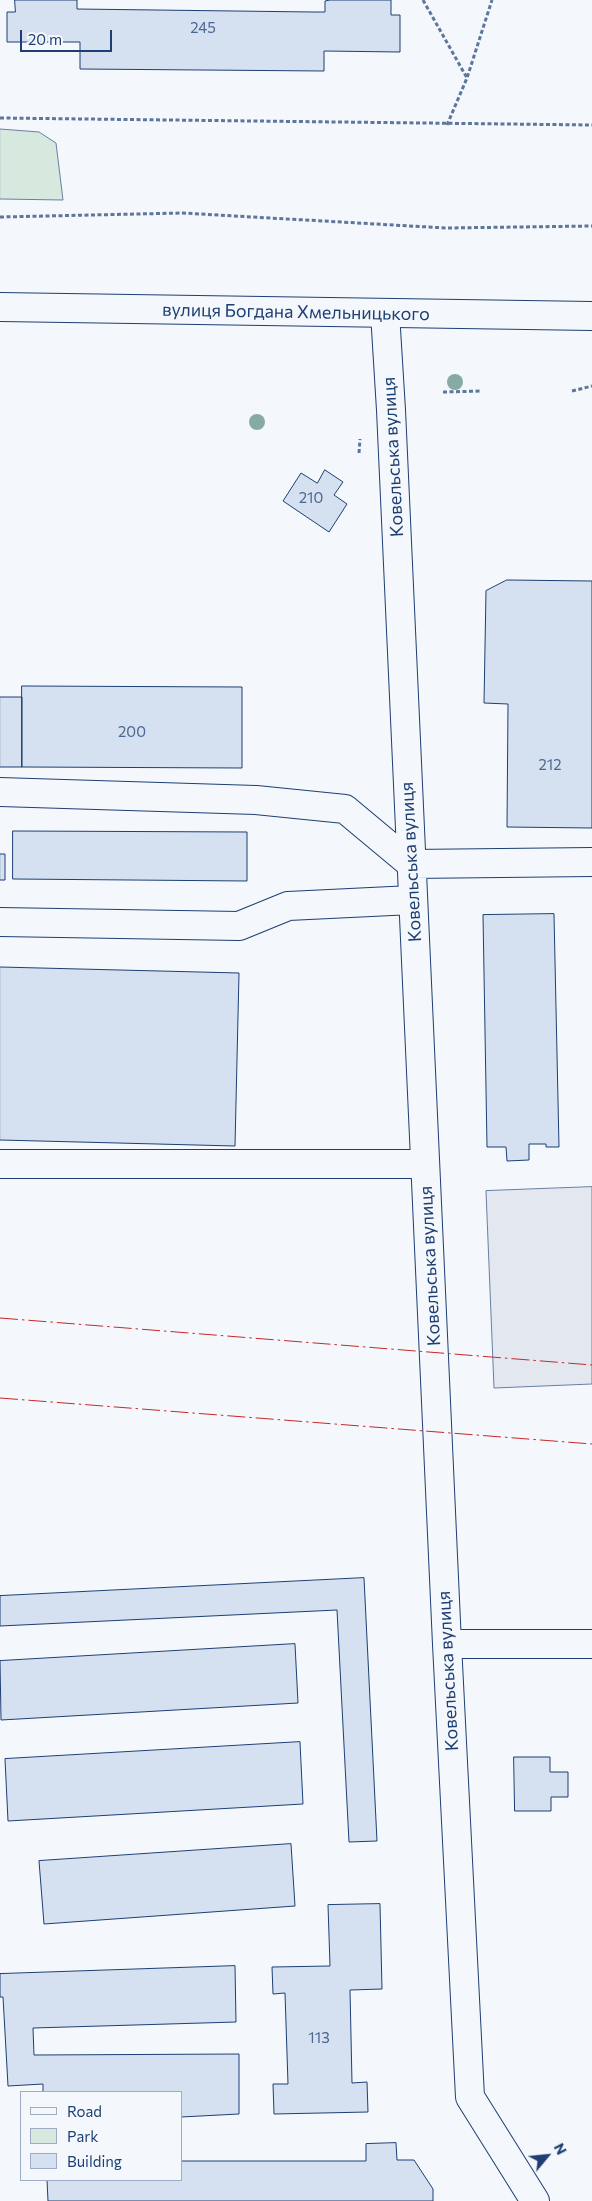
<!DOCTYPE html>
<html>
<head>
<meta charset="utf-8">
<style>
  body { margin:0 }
  #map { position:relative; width:592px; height:2201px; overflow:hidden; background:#f4f7fb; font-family:Commissioner,sans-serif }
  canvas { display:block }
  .legend { position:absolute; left:20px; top:2091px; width:162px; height:90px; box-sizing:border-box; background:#f4f7fb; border:1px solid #9eadc5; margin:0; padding:6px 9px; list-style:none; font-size:15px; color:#1d3f73 }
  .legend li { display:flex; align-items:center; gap:10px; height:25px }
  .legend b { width:25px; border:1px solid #9eadc5 }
  .north { position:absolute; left:522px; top:2131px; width:50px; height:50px; -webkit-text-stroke:4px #f4f7fb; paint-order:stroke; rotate:62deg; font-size:14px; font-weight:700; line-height:20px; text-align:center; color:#1d3f73 }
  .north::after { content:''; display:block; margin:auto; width:18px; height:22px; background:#1d3f73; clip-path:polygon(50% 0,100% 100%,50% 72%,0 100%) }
  .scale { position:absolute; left:20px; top:30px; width:92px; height:22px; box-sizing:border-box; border:2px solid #1d3f73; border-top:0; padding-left:6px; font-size:15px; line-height:18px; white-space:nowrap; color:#1d3f73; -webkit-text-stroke:4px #f4f7fb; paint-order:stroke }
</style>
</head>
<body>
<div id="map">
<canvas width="592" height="2201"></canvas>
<ul class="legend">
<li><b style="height:6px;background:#f4f7fb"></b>Road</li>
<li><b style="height:14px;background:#d7e8df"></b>Park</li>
<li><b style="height:14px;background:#d5e0f0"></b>Building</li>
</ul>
<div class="north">N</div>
<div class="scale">20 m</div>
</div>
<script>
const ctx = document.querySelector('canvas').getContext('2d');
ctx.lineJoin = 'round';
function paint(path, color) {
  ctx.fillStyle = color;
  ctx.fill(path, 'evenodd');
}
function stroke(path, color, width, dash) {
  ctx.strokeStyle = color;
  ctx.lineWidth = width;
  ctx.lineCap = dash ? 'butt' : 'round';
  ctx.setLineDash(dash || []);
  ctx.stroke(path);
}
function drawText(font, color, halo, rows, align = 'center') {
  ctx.font = font + ' Commissioner,sans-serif';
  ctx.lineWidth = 4;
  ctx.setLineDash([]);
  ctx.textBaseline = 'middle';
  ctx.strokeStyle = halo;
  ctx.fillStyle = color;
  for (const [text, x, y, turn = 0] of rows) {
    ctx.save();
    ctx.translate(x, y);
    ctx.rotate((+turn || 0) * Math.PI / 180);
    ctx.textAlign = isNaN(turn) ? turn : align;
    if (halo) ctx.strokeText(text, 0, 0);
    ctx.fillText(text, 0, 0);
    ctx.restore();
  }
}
const green = new Path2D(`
  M0,129l39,3 17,11 7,57 -63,-1z`);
paint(green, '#d7e8df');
stroke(green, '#687fa3', 1);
const parking = new Path2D(`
  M592,1187v197l-98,4 -8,-197z`);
paint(parking, '#e3e8f0');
stroke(parking, '#687fa3', 1);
const building = new Path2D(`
  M15,0h62v9l236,3h12v-11l5,-1h61v15h9v37l-76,-1v20l-244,-2v-27h-73v-30h8z
  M325,470l18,12 -9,13 13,9 -18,28 -46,-31 18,-28 16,10z
  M507,580l85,1v247l-85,-1 1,-123 -24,-1 2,-112z
  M22,686l220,1v81l-220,-1z
  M0,697h22v70h-22z
  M13,831l234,1v49l-234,-2z
  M0,854h5v26h-5z
  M554,914l5,233h-13v-3h-17v16l-22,1 -1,-14h-19l-4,-232z
  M0,967l239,6 -4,173 -235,-6z
  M364,1578l13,263 -28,1 -12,-232 -337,16v-30z
  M295,1644l3,59 -297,17 -1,-59z
  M300,1742l3,62 -295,17 -3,-62z
  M514,1757h36v15h18v25h-17v14h-36z
  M291,1844l4,62 -251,18 -5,-63z
  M380,1904l2,85 -32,1 2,93 15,-1 1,30 -94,2 -1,-30h15l-3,-91 -12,1 -1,-27 58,-1 -2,-61z
  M235,1966l1,56 -203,6 1,27 205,-1v60l-58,3v-25h-138v-8l-35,2 -5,-89h-3v-23z
  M396,2143l1,17h17l19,29v12h-385l-1,-21h134v-19h185v-17z`);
paint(building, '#d5e0f0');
stroke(building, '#1d3f73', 1);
const minor = new Path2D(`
  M385,313l6,97 56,1234 23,453 65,104
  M0,792l256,8 89,9 66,55 181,-2
  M0,922l239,4 49,-20 124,-6
  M0,1164h425
  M447,1644h145`);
const major = new Path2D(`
  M0,307l592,9`);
stroke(minor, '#1d3f73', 30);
stroke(major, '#1d3f73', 30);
stroke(new Path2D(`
  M423,0l44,78
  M0,118l592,7
  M447,125l20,-47 25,-78
  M0,217l182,-4 264,15 146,-2
  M572,391l20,-5
  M443,392l38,-1
  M359,453l1,-14`), '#5e769c', 3, [4, 2.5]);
stroke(minor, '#f4f7fb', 28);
stroke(major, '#f4f7fb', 28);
stroke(new Path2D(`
  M0,1318l592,47
  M0,1398l592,46`), '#c62828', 1, [18, 4, 2.5, 4]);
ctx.fillStyle = '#86aba6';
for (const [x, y] of [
  [455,382],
  [257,422]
]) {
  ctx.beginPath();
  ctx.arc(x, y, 8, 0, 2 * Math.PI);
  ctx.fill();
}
drawText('15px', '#4b6792', null, [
  ["245",203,28],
  ["210",311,498],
  ["200",132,732],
  ["212",550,765],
  ["113",319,2038]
]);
drawText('18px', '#1d3f73', '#f4f7fb', [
  ["вулиця Богдана Хмельницького",296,312,1],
  ["Ковельська вулиця",393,457,-93],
  ["Ковельська вулиця",411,862,-93],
  ["Ковельська вулиця",430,1266,-93],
  ["Ковельська вулиця",448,1671,-93]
]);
</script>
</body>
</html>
